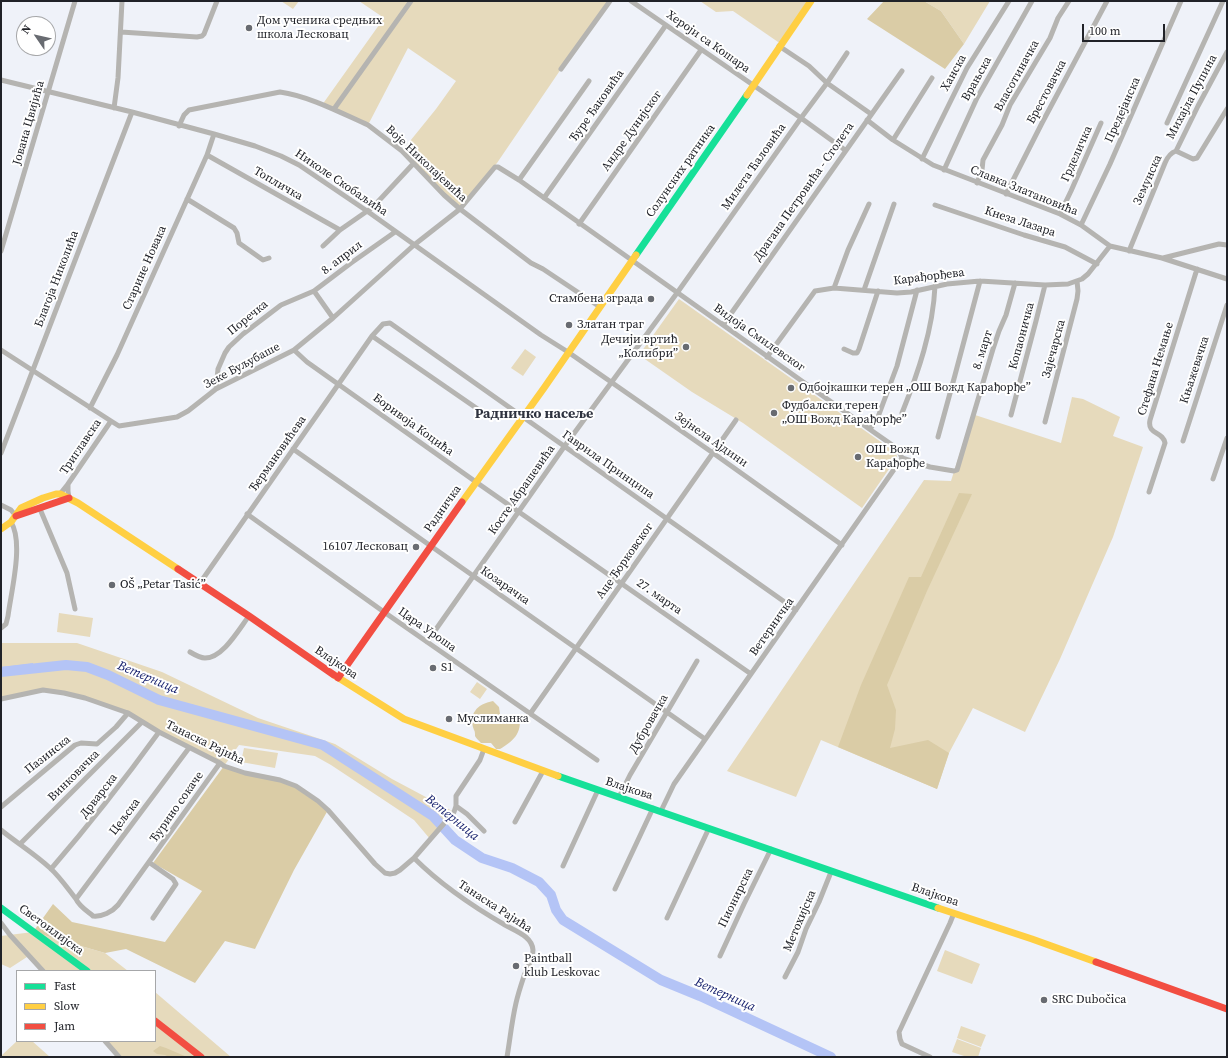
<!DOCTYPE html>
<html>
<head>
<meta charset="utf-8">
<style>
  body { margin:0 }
  #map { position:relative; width:1228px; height:1058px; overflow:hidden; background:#eff2f9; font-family:"Source Serif 4",serif }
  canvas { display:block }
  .frame { position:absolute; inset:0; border:2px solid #202228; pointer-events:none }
  .legend { position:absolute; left:16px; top:970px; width:140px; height:72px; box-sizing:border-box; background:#fff; border:1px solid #a6a7a9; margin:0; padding:5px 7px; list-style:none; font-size:12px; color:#202228 }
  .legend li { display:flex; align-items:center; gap:8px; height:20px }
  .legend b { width:20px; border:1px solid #a6a7a9 }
  .north { position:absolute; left:16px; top:16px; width:40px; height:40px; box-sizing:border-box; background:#fff; border:1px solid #a6a7a9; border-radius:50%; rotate:304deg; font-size:11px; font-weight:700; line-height:16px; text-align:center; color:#202228 }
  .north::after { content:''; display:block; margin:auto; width:14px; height:18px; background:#686b71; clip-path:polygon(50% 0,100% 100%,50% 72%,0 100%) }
  .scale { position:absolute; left:1082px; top:24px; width:83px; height:18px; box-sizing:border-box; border:2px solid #202228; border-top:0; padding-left:5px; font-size:12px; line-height:14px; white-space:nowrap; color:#202228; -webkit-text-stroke:3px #fff; paint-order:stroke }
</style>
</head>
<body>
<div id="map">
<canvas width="1228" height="1058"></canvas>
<div class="frame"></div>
<ul class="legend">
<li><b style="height:5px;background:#16e098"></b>Fast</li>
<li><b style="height:5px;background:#ffcf43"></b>Slow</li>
<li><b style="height:5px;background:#f24e42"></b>Jam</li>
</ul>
<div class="north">N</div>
<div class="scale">100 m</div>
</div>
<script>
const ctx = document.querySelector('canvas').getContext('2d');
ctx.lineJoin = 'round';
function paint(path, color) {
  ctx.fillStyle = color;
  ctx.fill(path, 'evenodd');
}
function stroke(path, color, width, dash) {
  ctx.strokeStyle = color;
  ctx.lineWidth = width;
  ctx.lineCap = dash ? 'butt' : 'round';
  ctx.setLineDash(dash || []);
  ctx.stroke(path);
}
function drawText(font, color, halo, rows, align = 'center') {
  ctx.font = font + ' "Source Serif 4",serif';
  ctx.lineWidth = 4;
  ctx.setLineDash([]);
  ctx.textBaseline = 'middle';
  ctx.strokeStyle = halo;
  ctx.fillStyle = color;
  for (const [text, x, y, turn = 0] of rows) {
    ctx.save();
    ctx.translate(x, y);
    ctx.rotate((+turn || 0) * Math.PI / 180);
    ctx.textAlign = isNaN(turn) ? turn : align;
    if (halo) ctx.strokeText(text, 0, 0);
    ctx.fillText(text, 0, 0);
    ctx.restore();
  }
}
paint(new Path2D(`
  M281,1h18l-6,8z
  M359,1h251l-49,68 -64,94 -37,46 -58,-58 34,-42 20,-28 -48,-33 -40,77 -46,-20 62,-87z
  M700,1h111l-30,43 -48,-33 -17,1z
  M924,1h66l-26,43 -23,-33z
  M679,299l216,153 2,4 -1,3 -34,49 -119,-85 -51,-31 -53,-37z
  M525,349l11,8 -13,19 -12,-8z
  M1072,397l11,2 37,18 -7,19 30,11 -30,90 -53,122 -35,73 -52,-24 -24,45 -12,36 -116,-49 -25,57 -69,-26 197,-291 27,1 21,-67 89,29z
  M59,613l34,5 -3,19 -33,-5z
  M1,643h76l85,29 96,46 77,26 57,35 62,33 -24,27 -16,-19 -83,-55 -16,-9 -76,-11 -15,21 -110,-59 -70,-17 -43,9z
  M477,682l10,7 -7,10 -10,-7z
  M244,748l34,5 -3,15 -34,-6z
  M33,932l72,21 23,18h-85l-13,-16 -20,13 -9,-4v-28z
  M945,950l35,14 -8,20 -35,-13z
  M155,992l76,65h-112l-14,-16h50z
  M961,1026l25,9 -5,12 -24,-9z
  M957,1039l24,9 -3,9h-11l-15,-5z
  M17,1041h15l18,16h-49v-1z`), '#e6dabc');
paint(new Path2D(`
  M884,1h40l17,10 23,33 -19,25 -78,-50z
  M959,493l13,1 -45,97 -40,94 9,25 -1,19 -5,19 38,-8 21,13 -12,36 -99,-42 23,-62 48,-108h12z
  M493,701l6,6 1,7 8,2 1,-2h4l6,3c4,16 -7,25 -19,32h-4l-5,-6h-10c-2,-2 -5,-5 -6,-7 0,-2 0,-5 -1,-6 -6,-16 3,-26 19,-29z
  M224,766l63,16 41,28 -34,60 -39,79 -30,-8 -30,42 -69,-34 -21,4 -72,-21 20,-28 19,18 93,20 37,-51 -49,-28z
  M160,1046l6,2 21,9h-18l-4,-2 -8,-1 -4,-3z`), '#dacca6');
paint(new Path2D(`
  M33,663v8l-32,3v-7z`), '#b4c4f6');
stroke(new Path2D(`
  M1,672l65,-7 21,2 21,8 51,25 164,45 110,71 22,24 27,18 30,10 27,14 12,13 5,15 7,10 98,60 39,16 131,61`), '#b4c4f6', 10);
stroke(new Path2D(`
  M631,1l170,117 44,32
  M121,32l76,5 5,-1 2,-2 13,-33
  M779,46l30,20 18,17 44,31
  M561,69l49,-68
  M1,80l131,32 82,22 41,12 26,10 18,9 68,46 174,124 27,17 145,101 129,92
  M114,108l4,-30 4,-77
  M334,109l77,-108
  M867,120l26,20 40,25 127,49 21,11 29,21 52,12 65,21
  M1167,123l56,-122
  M179,126l5,-11 5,-5 91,-18c29,4 61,21 88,33l34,26 42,44 16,14 71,54 12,6 57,38
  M893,140l39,-62
  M1176,151l22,-45 29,-54
  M207,155l133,75
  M922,159l45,-91 42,-67
  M944,170l33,-72 55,-97
  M519,180l356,253 23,16 4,9
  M977,183l5,-13 1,-10 19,-35 8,-20 40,-67 8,-20 11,-17
  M1006,194l36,-71 65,-122
  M544,198l122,-173
  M187,199l47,29 3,5 2,10 24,17 6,-2
  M935,205l89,30 41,12 32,17
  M1060,214l11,-23 30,-68
  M579,224l122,-174
  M1081,225l29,-61 71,-163
  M323,246l17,-16 33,-23 40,-43
  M1,251l74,-250
  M1129,251l36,-88c2,-5 5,-10 11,-12l17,8 4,-1 30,-49
  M1163,258l56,-14 8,1
  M834,288l14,-38 21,-46
  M864,290l30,-86
  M314,291l19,27
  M723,325l179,-254
  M372,336l11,-12 7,-1 406,287
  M844,349l9,4h4l2,-4 19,-58
  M1,350l110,71 8,5 58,-9 11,-6 28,-22 78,-39 39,-32 81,-73 46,-36 35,-42h3l21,13 70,-99
  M294,350l13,12 169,120 275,192
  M767,357l48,-66 19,-3 63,5 14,-1 36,-8 33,-3 65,4 23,-1 14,-5 6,-5 22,-28
  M216,389l2,-20 7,-16 4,-6 14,-13 38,-29 33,-14 37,-28 44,-31
  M90,408l27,-53 90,-200 7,-21
  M902,413c16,-40 31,-83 33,-127
  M1011,415l25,-94 9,-36
  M1045,422l32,-123 1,-8 -1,-10
  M870,429l8,-12 19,-51 20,-76
  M938,437l17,-62 25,-94
  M1183,441l44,-136
  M293,449l412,290
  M1,453l131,-341
  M902,458l28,9 24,4 3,-1 36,-121 6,-18 7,-16 9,-32
  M1213,479l14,-41
  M68,484l43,-63
  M1149,492l16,-49c-2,-12 -18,-8 -15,-23l47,-151
  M60,494l8,-10v7l1,7
  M1,505l10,5 5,6
  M40,509l27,64 8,36
  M247,514l137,98 213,148
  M200,583l172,-247 110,76
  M1,628l5,-4 2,-8c3,-24 16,-73 3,-94
  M427,642l137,-195 113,-154 124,-175 26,-35 20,-30
  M190,652c5,3 10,6 15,6 18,0 34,-29 44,-42
  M1,699l42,-9 21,3 21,5 43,15 31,19 61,31 4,3 21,7 35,7 16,6 22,15 10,9 47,54 10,9 5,1 5,-1 5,-3 14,-12 40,-46 2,-6v-10l24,-36 4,-11
  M530,714l206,-294
  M619,797l11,-22 67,-114
  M456,806l11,8 17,17
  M1,807l74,-62 6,-2 16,1 19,-17 12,-14
  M661,811l13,-27 228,-326
  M515,822l28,-51
  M1,830c16,13 34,24 49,38 10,9 18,21 26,31 3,7 11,12 17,17 9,1 19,-4 25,-11l102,-142
  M20,844l122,-122
  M414,858c27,27 58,48 91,67 10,6 27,11 28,25 0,9 -6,18 -9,26 -3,9 -6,18 -8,27 -4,17 -6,36 -9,54
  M150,863l23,16 3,5 -23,34
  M563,866l35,-76
  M51,869c38,-44 74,-90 108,-137
  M615,889l38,-81
  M76,899l113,-151
  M667,918l42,-90
  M1,923l9,12 33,36
  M720,956l24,-52 27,-55
  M785,977l13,-25 8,-23 13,-27 12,-30
  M105,1041l14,16
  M930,1057l-28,-13 -2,-5 -1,-7 51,-109 4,-10`), '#b5b4b1', 5);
stroke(new Path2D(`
  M636,255l111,-160
  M558,776l380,132
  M1,908l86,63`), '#16e098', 7);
stroke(new Path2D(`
  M747,95l64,-94
  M462,502l82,-114 92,-133
  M1,529l10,-7 10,-14 22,-10 13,-4h4l18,9 100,66
  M334,675l70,44 154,57
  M938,908l94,31 64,23`), '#ffcf43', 7);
stroke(new Path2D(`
  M16,516l53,-18
  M178,569l71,47 85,59
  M338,678l124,-176
  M1096,962l131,47
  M155,1021l46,36`), '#f24e42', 7);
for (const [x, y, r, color] of [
  [249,28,4,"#686b71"],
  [651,299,4,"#686b71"],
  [569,325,4,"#686b71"],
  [686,347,4,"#686b71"],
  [791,388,4,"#686b71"],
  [774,413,4,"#686b71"],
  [858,457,4,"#686b71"],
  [416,547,4,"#686b71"],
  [112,585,4,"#686b71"],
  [433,668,4,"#686b71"],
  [449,719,4,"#686b71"],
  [516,966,4,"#686b71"],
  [1044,1000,4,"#686b71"]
]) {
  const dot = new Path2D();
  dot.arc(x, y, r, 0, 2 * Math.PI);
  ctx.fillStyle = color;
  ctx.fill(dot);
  stroke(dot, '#fff', 1.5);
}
drawText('12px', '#202228', '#fff', [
  ["Дом ученика средњих",257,21],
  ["школа Лесковац",257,35],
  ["Стамбена зграда",643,299,"right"],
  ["Златан траг",577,325],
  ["Дечији вртић",678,340,"right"],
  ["„Колибри”",678,354,"right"],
  ["Одбојкашки терен „ОШ Вожд Карађорђе”",799,388],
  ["Фудбалски терен",782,406],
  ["„ОШ Вожд Карађорђе”",782,420],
  ["ОШ Вожд",866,450],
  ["Карађорђе",866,464],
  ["16107 Лесковац",408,547,"right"],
  ["OŠ „Petar Tasić”",120,585],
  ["S1",441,668],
  ["Муслиманка",457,719],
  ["Paintball",524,959],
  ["klub Leskovac",524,973],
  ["SRC Dubočica",1052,1000]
], 'left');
drawText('12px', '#202228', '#fff', [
  ["Хероји са Кошара",708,42,35],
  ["Ханска",954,73,-61],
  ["Власотиначка",1017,76,-61],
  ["Врањска",977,79,-61],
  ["Брестовачка",1047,92,-62],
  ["Михајла Пупина",1192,97,-62],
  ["Ђуре Ђаковића",597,106,-55],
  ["Предејанска",1123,110,-66],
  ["Јована Цвијића",29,123,-74],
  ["Андре Дунијског",632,131,-55],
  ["Грделичка",1077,154,-66],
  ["Воје Николајевића",426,164,43],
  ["Милета Ћаловића",754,167,-55],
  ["Солунских ратника",681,171,-55],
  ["Земунска",1148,180,-66],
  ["Николе Скобаљића",341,183,34],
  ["Топличка",278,184,30],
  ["Славка Златановића",1024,191,22],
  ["Драгана Петровића - Столета",804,192,-55],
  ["Кнеза Лазара",1020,222,18],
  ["8. април",342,258,-37],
  ["Старине Новака",145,268,-66],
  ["Карађорђева",929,277,-7],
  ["Благоја Николића",57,279,-69],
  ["Поречка",248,318,-39],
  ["Копаоничка",1022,336,-75],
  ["Видоја Смилевског",759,338,35],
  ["Зајечарска",1054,349,-75],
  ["8. март",983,350,-72],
  ["Зеке Буљубаше",242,366,-28],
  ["Стефана Немање",1156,369,-73],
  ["Књажевачка",1195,370,-72],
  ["Боривоја Коцића",413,425,36],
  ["Зејнела Ајдини",711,440,35],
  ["Триглавска",81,447,-56],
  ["Ђермановићева",278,454,-55],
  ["Гаврила Принципа",608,465,35],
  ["Косте Абрашевића",522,490,-55],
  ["Радничка",443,509,-55],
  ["Аце Ђорковског",625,561,-55],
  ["Козарачка",505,586,35],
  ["27. марта",659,597,35],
  ["Ветерничка",772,627,-55],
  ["Цара Уроша",427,630,35],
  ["Влајкова",336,663,34],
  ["Дубровачка",649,724,-60],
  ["Танаска Рајића",205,743,26],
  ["Пазинска",48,755,-38],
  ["Винковачка",74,776,-45],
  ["Влајкова",629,789,18],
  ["Дрварска",99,796,-52],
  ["Ђурино сокаче",177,807,-55],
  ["Цељска",125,817,-53],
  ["Влајкова",935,895,19],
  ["Пионирска",736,898,-64],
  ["Танаска Рајића",495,907,33],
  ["Метохијска",800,921,-67],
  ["Светоилијска",51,930,36]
]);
drawText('italic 13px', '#19236f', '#fff', [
  ["Ветерница",148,678,23],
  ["Ветерница",452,818,39],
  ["Ветерница",725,995,24]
]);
drawText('bold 14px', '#2f333f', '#fff', [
  ["Радничко насеље",534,414]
]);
</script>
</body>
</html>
